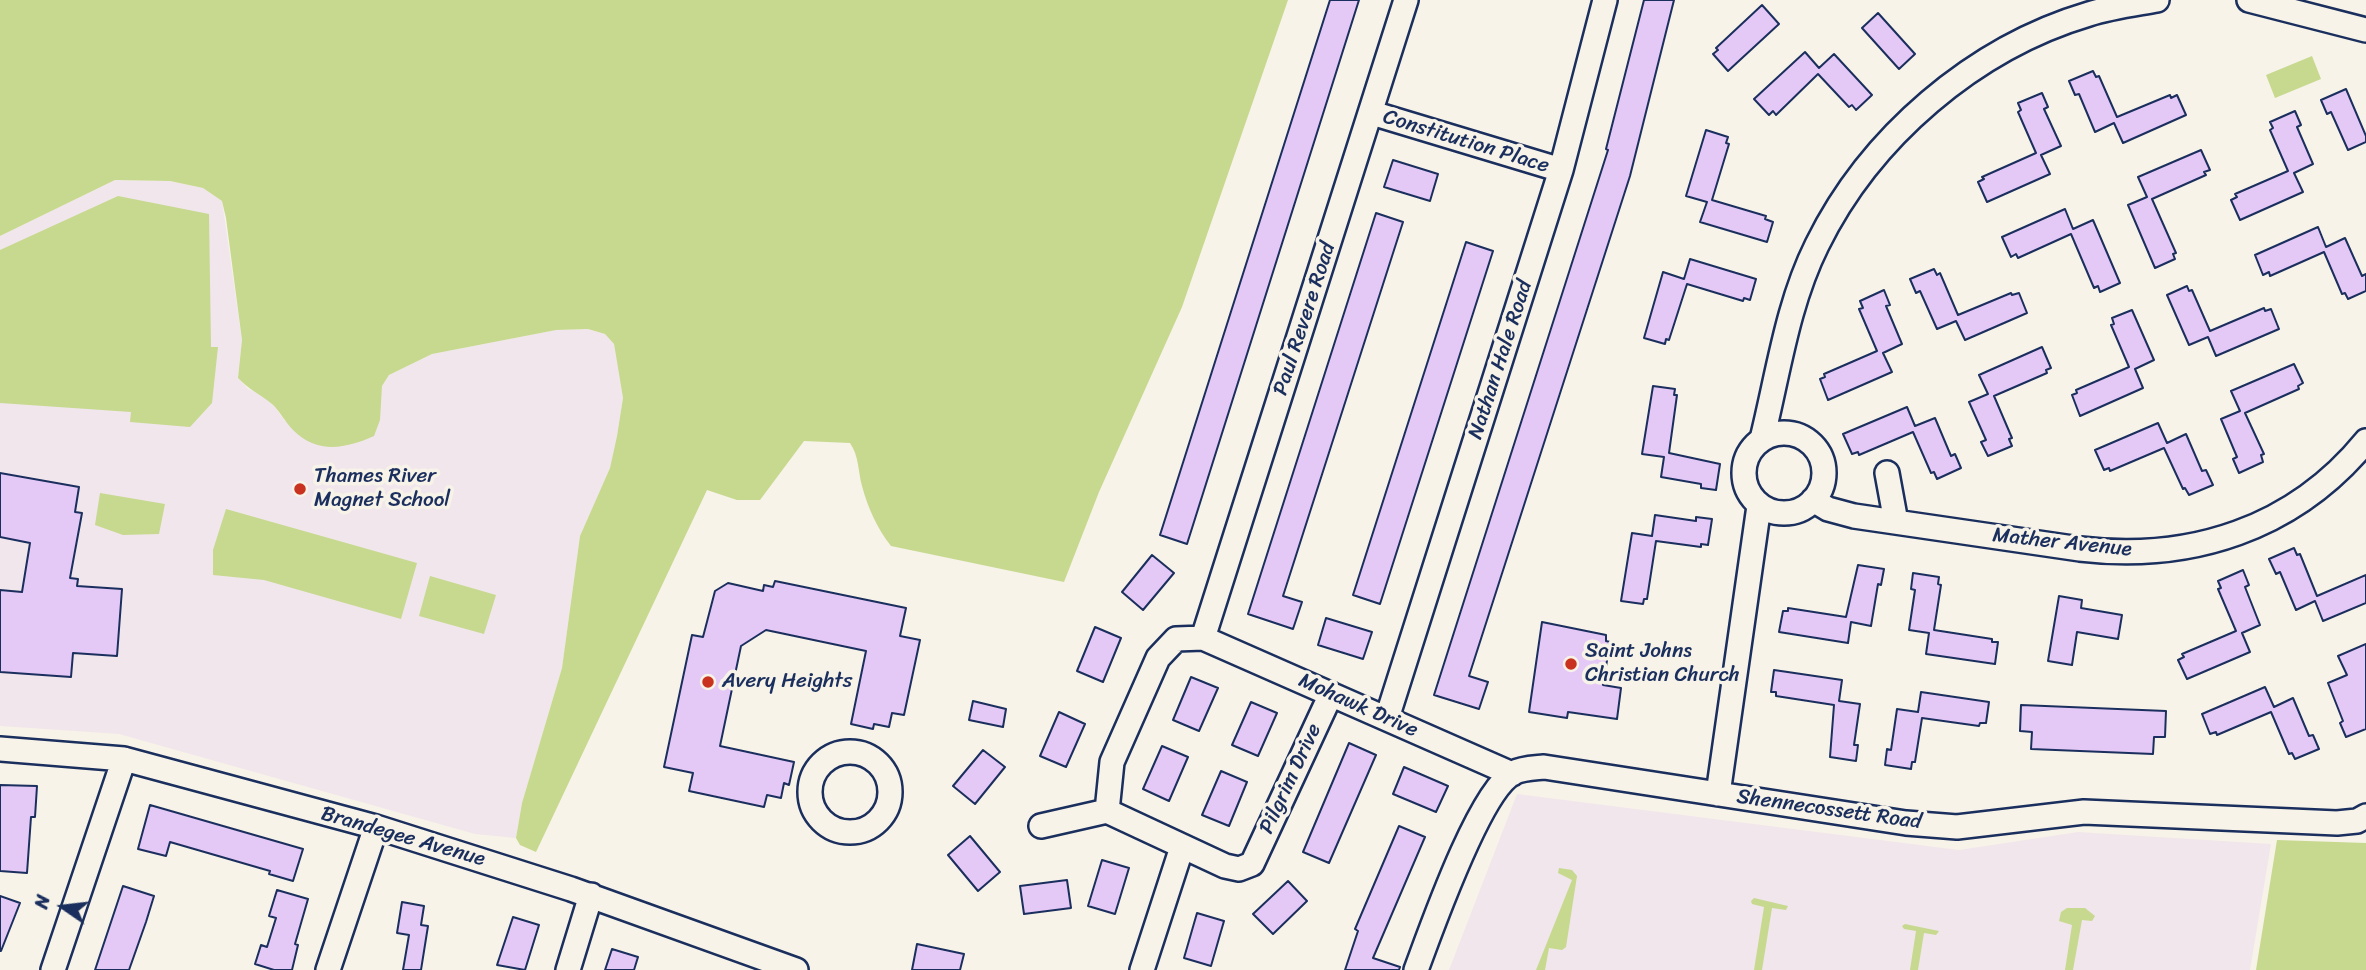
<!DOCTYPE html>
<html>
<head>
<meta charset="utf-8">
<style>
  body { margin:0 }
  #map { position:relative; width:2366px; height:970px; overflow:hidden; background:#f7f3e8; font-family:Sriracha,sans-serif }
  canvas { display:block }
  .north { position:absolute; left:28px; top:872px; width:70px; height:70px; -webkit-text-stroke:5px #f7f3e8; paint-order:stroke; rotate:284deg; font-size:19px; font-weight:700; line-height:28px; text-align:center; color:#1b2f5e }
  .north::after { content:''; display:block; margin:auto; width:24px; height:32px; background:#1b2f5e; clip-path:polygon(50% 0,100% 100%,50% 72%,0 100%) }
</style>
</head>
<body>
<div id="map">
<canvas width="2366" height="970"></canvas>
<div class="north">N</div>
</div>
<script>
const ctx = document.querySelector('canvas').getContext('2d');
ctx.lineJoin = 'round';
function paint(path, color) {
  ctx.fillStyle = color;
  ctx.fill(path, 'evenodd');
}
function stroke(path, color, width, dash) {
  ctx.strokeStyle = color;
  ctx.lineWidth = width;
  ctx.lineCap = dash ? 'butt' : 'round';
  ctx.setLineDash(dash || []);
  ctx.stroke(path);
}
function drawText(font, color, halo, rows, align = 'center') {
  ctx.font = font + ' Sriracha,sans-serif';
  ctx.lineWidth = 7;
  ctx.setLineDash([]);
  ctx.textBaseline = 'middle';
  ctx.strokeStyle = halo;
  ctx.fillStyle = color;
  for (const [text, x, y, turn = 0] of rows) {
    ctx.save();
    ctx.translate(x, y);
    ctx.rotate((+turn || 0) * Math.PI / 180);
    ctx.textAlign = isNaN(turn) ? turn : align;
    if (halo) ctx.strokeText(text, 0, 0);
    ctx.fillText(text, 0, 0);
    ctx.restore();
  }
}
paint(new Path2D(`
  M115,180l55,1 33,7 19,13 20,139 -4,38 10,11 12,5 15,13 10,14 95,-21 2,-14 7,-11 43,-21 123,-24 33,-1 17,5 9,10 9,54 -6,38 -7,32 -30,68 -18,132 -40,135 -6,35 -41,-4 -356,-100 -119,-8v-490z
  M1517,794l442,56 119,-18 193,12 -21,126h-801z`), '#f1e6ec');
paint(new Path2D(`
  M0,0h1288l-106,307 -83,185 -35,90 -173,-36c-14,-18 -23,-38 -29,-60 -4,-15 -3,-30 -12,-43l-46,-2 -44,59h-23l-30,-10 -171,362 -16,-7 -4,-7 6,-35 40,-135 18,-132 30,-68 7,-32 6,-38 -9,-54 -9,-10 -17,-5 -32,1 -124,24 -43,21 -7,11 -2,34 -6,16c-29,13 -57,18 -81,-6 -8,-8 -13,-19 -21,-26 -12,-10 -24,-15 -34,-26l4,-38 -16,-122 -4,-17 -19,-13 -33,-7 -55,-1 -115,56z
  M2312,56l9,23 -46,19 -9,-23z
  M118,196l91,18 2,133h7l-6,56 -22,24 -60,-5 1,-10 -131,-9v-153z
  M100,493l65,11 -6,30 -36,1 -28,-10z
  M226,509l191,54 -16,56 -137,-39 -51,-5v-25z
  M430,576l66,19 -12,39 -65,-18z
  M2277,840l89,3v127h-110z
  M1559,868l13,2 5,6 -11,71 -4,3 -13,-2 -4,22h-9l36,-90 -14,-7z
  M1754,898l34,8 -2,4 -14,-2 -10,62h-8l10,-63 -12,-3 -1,-3z
  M2067,908h18l10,8 -3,5 -10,-1 -9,50h-8l7,-45 -13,-4 2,-9z
  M1905,924l34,7 -3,4 -12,-2 -6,37h-8l6,-39 -12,-2 -2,-3z`), '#c6d98e');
const building = new Path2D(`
  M1330,0h29l-172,544 -27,-9z
  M1644,0h30l-44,176 -161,500 19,6 -9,27 -45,-14 174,-545 -2,-1z
  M1762,5l17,19 -51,47 -15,-17 5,-4 -2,-2z
  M1878,13l37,41 -16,15 -37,-41z
  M1805,52l14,16 15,-14 38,41 -16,15 -4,-5 -3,2 -31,-33 -42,41 -3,-4 -4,4 -15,-16z
  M2093,71l3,6 3,-1 18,41 53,-22 1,3 6,-3 9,20 -63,28 -9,-20 -19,9 -16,-38 -4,1 -6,-14z
  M2346,89l20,47v6l-18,8 -17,-38 -4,2 -6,-14z
  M2042,93l6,14 -4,2 17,37 -20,9 9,19 -63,28 -9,-20 6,-3 -2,-2 54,-24 -18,-41 3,-2 -3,-7z
  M2295,111l6,14 -4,2 16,37 -19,9 9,19 -63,28 -9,-20 6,-3 -2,-3 53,-23 -18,-41 3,-2 -3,-6z
  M1706,130l22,7 -2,6 3,1 -17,56 54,16 -1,3 8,3 -6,20 -67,-20 7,-20 -21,-6z
  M2201,150l9,20 -6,2 2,3 -54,24 24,54 -3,1 2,5 -20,9 -27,-63 19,-8 -9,-20z
  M1393,160l45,14 -8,27 -46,-14z
  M2065,209l8,20 20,-9 27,63 -20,9 -2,-6 -4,2 -23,-54 -53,24 -2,-4 -5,3 -9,-20z
  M1376,213l27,9 -120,374 19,6 -9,27 -45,-15z
  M2318,227l8,20 19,-9 17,38 4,-2v17l-18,8 -3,-6 -3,1 -18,-42 -54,24 -1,-4 -6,3 -8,-20z
  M1466,242l27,9 -113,353 -27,-9z
  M1690,259l66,20 -6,21 -6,-2 -1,3 -56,-17 -18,56 -3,-1 -1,5 -21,-6 19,-66 21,7z
  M1934,269l3,6 3,-2 18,42 53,-22 1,2 7,-2 8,20 -62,27 -9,-19 -19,8 -17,-38 -4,2 -6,-14z
  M2187,286l2,5 3,-1 18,41 54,-23 1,3 6,-2 8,20 -63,27 -8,-19 -19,8 -22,-50z
  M1884,290l6,15 -4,1 16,38 -19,9 9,19 -64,28 -8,-21 5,-2 -1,-3 53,-23 -18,-42 4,-1 -3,-7z
  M2132,310l22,50 -19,9 8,19 -63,28 -8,-21 5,-2 -1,-3 53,-23 -18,-42 3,-1 -2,-6z
  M2042,347l9,21 -5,2 1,3 -53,23 18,42 -3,1 3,7 -24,10 -7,-14 5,-2 -17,-38 19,-8 -9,-19z
  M2294,364l9,19 -5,3 1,3 -54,24 19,41 -3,1 2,7 -24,11 -6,-14 4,-2 -16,-38 19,-8 -9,-20z
  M1653,386l22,3 -1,6h3l-8,58 51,11 -4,26 -15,-2v-4l-40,-7 3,-20 -22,-3z
  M1907,407l8,19 20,-8 16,38 4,-2 6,14 -24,11 -3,-7 -3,1 -18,-41 -54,23 -1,-3 -6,2 -9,-20z
  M2158,423l9,20 19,-9 16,37 4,-1 7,15 -24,10 -4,-7 -2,1 -19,-41 -54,23 -1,-3 -5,2 -9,-20z
  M0,473l79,14 -4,25 7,1 -12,65 8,1 -1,7 45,3 -5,67 -44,-3 -2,24 -71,-5v-82l22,2 8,-49 -30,-6z
  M1655,515l41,6v-4l16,2 -4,26 -7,-1v3l-45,-6 -9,58h-3l-1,5 -22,-3 11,-68 20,3z
  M2294,548l3,7 3,-1 17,42 49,-21v28l-43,18 -8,-20 -19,9 -16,-38 -4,2 -7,-15z
  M1152,555l22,18 -31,37 -21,-18z
  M1858,565l26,4 -3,16 -3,-1 -7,42 -20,-4 -3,21 -69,-11 4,-21h5v-3l58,9z
  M2243,570l6,15 -4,2 15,38 -18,8 8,19 -63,27 -9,-19 6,-3 -2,-3 54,-23 -18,-42 3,-1 -3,-7z
  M1913,573l26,4 -1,7 3,1 -7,45 58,9v3h6l-3,22 -69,-10 3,-21 -20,-3 6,-40 -4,-1z
  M775,581l131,27 -6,28 20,4 -16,75 -12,-2 -3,14 -15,-3 -1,5 -22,-5 15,-73 -100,-21 -25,16 -21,100 74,16 -5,23 -5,-2 -3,15 -14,-3 -3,12 -75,-16 4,-18 -29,-6 28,-132 11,2 12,-46 13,-8 35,8 1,-6 9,2z
  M2059,596l23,4 -1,8 41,7 -4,24 -41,-7 -5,33 -24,-4z
  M1326,618l46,14 -9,27 -45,-14z
  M1542,622l64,13v6l4,1 -7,43 18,3 -4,31 -49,-7 -1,6 -38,-6z
  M1095,627l26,11 -18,44 -26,-11z
  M2366,644v85l-20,8 -6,-14 3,-2 -15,-38 19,-8 -9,-19z
  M1774,670l68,10 -3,21 21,3 -6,41h4l-2,16 -26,-4 4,-52 -58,-9v-4h-5z
  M1191,677l27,11 -19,43 -26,-11z
  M2265,687l9,20 19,-9 16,38 4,-1 6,14 -24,10 -3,-6 -3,1 -18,-42 -54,23 -1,-3 -6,2 -8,-20z
  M1921,692l68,10 -3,21h-6l-1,3 -57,-8 -7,44h-3l-1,7 -26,-4 2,-16 4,1 6,-41 21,3z
  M973,701l33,8 -3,18 -34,-7z
  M1251,702l26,11 -19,43 -26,-11z
  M2021,705l145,6 -1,26h-11l-1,17 -122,-5 1,-17 -12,-1z
  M1059,712l26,12 -19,43 -26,-11z
  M1349,743l27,12 -47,108 -26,-11z
  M1162,746l26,11 -19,44 -26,-12z
  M983,750l22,17 -30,37 -22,-18z
  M1404,767l44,19 -12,26 -43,-18z
  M1221,771l26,11 -18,44 -27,-11z
  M0,785l37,1 -2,31h-4l-4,56 -27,-2z
  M150,805l153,44 -10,32 -24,-7 1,-3 -100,-29 -4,14 -28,-7z
  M1399,826l26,11 -52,121 27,9 -1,3h-54l13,-39 -3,-2z
  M970,836l30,36 -22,19 -30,-36z
  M1102,860l27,8 -14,46 -27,-8z
  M1067,880l4,28 -47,6 -4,-28z
  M1288,881l19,20 -34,33 -20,-20z
  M123,886l31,10 -8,26 -17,48h-34z
  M277,890l31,9 -13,45 3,1 -6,25h-18l-19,-6 6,-19 6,2 9,-29 -7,-2z
  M0,896l20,7 -19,48h-1z
  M402,902l22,4 -3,19 7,1 -7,44h-18l6,-35 -12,-2z
  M1197,913l27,8 -13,45 -27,-8z
  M513,917l26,8 -14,45 -28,-5z
  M917,944l47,10 -4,16h-48z
  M612,949l26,8 -4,13h-29z`);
paint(building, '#e4c8f6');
stroke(building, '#1b2f5e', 2);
const minor = new Path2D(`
  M2249,0l117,30
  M1372,113l189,57
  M1744 473a40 40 0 1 1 80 0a40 40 0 1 1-80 0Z
  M1762,439c16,-64 25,-134 55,-194 53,-108 157,-197 272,-231 22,-7 46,-10 68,-14
  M1887,473l9,49
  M1813,500l15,9 26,7 226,33c111,13 214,-20 286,-108
  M1203,638l203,-638
  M1387,718l174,-548 44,-170
  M0,749l124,10 252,68 195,62 225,81
  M810 792a40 40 0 1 1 80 0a40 40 0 1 1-80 0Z
  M1718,794l41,-288
  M1107,811l5,-49 46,-104 18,-19 27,-1 309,136
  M1041,826l66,-15 118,55 14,3 13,-5 79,-170
  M53,970l71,-211
  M328,970l48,-143
  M568,970l23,-75
  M1142,970l40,-123
  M1416,970c15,-40 63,-178 97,-197 9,-5 22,-5 31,-6l362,56 51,4 127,-15 253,11 20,-2 9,-5`);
stroke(minor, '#1b2f5e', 28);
stroke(minor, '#f7f3e8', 23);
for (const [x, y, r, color] of [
  [300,489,7,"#c8321e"],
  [1571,664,7,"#c8321e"],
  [708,682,7,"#c8321e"]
]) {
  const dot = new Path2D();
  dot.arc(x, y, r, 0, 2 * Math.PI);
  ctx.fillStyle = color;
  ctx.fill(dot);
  stroke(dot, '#f7f3e8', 2.5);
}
drawText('21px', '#1b2f5e', '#f7f3e8', [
  ["Constitution Place",1466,142,17],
  ["Paul Revere Road",1305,319,-72],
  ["Nathan Hale Road",1501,360,-72],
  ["Mather Avenue",2062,543,6],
  ["Mohawk Drive",1358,706,24],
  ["Pilgrim Drive",1291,779,-65],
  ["Shennecossett Road",1829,810,8],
  ["Brandegee Avenue",403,837,16]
]);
drawText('21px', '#1b2f5e', '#f7f3e8', [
  ["Thames River",314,477],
  ["Magnet School",314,501],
  ["Saint Johns",1585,652],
  ["Christian Church",1585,676],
  ["Avery Heights",722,682]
], 'left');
</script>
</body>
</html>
